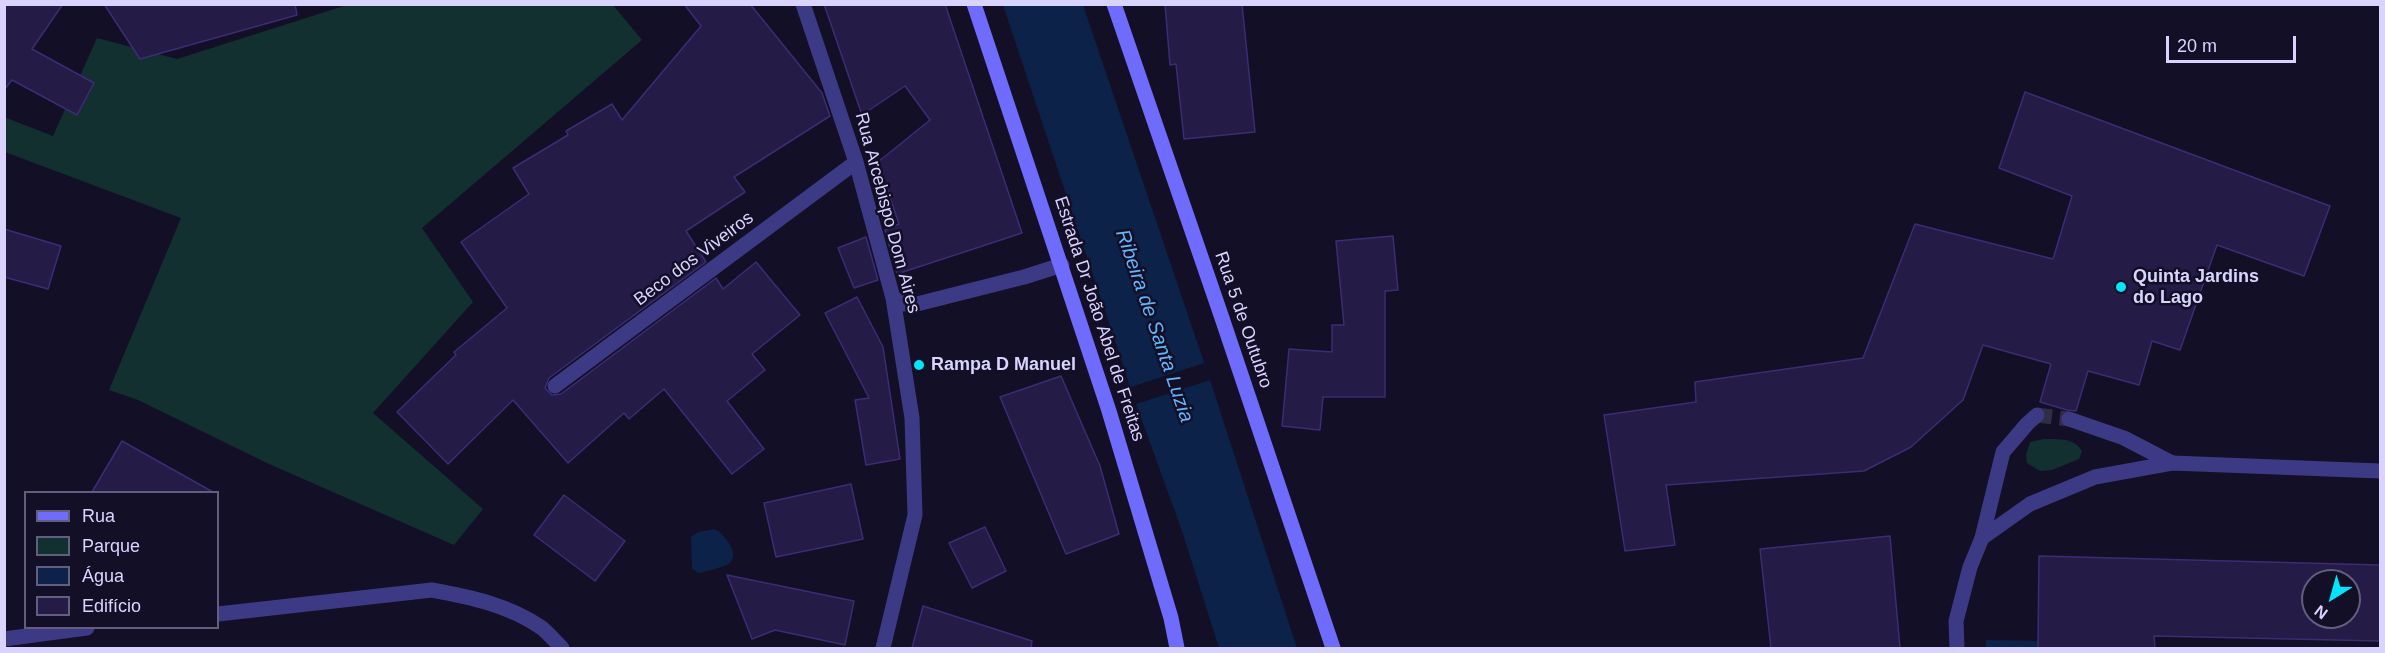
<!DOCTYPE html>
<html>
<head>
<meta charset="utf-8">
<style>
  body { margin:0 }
  #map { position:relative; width:2385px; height:653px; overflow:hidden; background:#130f26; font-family:Helvetica,sans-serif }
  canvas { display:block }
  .frame { position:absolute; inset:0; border:6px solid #d9d4ff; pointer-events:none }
  .legend { position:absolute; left:24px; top:491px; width:195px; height:138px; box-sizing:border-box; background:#130f26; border:2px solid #625e7d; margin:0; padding:8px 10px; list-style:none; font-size:18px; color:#d9d4ff }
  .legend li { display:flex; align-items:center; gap:12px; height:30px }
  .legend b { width:30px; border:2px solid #625e7d }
  .north { position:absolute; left:2301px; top:569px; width:60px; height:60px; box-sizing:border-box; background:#130f26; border:2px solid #625e7d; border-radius:50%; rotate:217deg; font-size:16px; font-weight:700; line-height:24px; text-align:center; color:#d9d4ff }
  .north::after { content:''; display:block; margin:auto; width:21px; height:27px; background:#00e5ff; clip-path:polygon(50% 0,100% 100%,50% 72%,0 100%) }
  .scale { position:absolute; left:2166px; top:36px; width:130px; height:27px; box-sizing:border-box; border:3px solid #d9d4ff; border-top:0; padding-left:8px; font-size:18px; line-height:21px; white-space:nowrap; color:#d9d4ff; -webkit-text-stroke:4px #130f26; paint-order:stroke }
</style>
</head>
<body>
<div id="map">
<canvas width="2385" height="653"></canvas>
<div class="frame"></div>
<ul class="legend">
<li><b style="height:8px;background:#6f6bff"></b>Rua</li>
<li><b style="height:16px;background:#12302f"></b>Parque</li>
<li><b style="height:16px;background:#0c2248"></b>Água</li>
<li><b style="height:16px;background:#241b47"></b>Edifício</li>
</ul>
<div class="north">N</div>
<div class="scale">20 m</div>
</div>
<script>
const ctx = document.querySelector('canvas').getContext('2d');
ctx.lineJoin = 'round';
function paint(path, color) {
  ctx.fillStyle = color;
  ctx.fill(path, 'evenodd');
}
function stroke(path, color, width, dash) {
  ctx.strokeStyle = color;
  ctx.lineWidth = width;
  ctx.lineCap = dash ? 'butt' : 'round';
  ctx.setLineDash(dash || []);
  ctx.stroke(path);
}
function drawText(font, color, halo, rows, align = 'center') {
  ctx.font = font + ' Helvetica,sans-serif';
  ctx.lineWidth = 5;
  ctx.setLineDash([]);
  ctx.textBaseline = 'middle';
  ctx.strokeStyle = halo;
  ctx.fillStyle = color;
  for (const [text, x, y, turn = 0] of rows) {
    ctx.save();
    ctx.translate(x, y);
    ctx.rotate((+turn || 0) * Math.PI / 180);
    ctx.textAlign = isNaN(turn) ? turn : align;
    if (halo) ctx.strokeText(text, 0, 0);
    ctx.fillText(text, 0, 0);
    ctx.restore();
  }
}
paint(new Path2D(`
  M347,5h266l29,35 -220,188 51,74 -100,111 110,96 -29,36 -185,-81 -131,-64 -29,-10 72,-172 -176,-66 -1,-35 49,19 44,-98 80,21z
  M2044,439c14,0 31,-1 38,12l-3,8 -27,11 -12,1 -13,-8 -1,-8 4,-13z`), '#12302f');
paint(new Path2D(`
  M1003,5h80l127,375 87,268h-78l-37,-117 -46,-127z
  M715,529c9,5 28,27 12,36 -2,1 -25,8 -28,8l-7,-4 -1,-32 7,-5z
  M1986,640l63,1v7h-63z`), '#0c2248');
paint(new Path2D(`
  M1204,363l6,17 -74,24 -5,-17z`), '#130f26');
const building = new Path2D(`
  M4,4h59l-31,45 62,34 -17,32 -65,-35 -8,10z
  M104,4h191l2,11 -157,44z
  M684,4h66l72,89 8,23 -96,61 11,15 -59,39 20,31 -157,116 -4,10 7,7 9,-1 155,-116 7,11 33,-27 44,53 -48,39 13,16 -38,31 37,48 -32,25 -68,-85 -35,30 -5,-6 -56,50 -55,-63 -65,64 -51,-52 59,-57 -2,-3 53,-44 -46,-66 68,-48 -16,-26 55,-33 -2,-4 46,-27 10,16 79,-94z
  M824,4h121l77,229 -125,41 -12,-44 14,-6 -21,-62 52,-42 -25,-34 -43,29z
  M1165,4h77l13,128 -71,7 -8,-75 -6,1z
  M2025,92l305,114 -26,70 -87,-31 -37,105 -28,-9 -13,44 -51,-14 -12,40 -9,-1 -27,-8 11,-38 -68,-19 -20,55 -52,47 -47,24 -198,14 9,60 -50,6 -21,-136 92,-13 -1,-20 168,-24 52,-134 138,35 19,-63 -73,-28z
  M4,229l57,17 -13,43 -44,-12z
  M1393,236l5,54 -13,1v106h-62l-3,33 -38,-4 7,-77 43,3v-27h12l-8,-84z
  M866,237l12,43 -24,8 -16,-40z
  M857,297l26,50 17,112 -34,6 -11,-65 14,-2 -44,-85z
  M1061,376l39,90 19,68 -53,20 -66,-157z
  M122,441l91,51h-121z
  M851,484l12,55 -87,18 -12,-54z
  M564,495l61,46 -30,40 -61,-46z
  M985,527l21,44 -34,17 -23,-45z
  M1890,536l10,112h-129l-11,-99z
  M2039,556l341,9v76l-226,-5 1,12h-117zM2313,581h36v36h-36z
  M727,575l127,26 -9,44 -70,-15 -23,9z
  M923,606l109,35 -1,7h-119z`);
paint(building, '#241b47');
stroke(building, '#3b2d73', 1.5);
stroke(new Path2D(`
  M2037,415l32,4`), '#312d47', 15, [15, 8]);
stroke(new Path2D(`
  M803,4l53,158 37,136 19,120 3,97 -32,133
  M893,298l12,6h12l107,-27 38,-12
  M555,386l301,-224
  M2069,419l55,19 48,25
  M1982,538l21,-86 24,-28 10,-9
  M218,614l214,-24c38,7 77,15 110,38 7,6 14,14 20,20
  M4,639l83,-11`), '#3d3a85', 15);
stroke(new Path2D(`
  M1957,648l-1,-27 14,-54 12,-29 48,-34 65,-27 77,-14 208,8`), '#3d3a85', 15);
stroke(new Path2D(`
  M974,4l135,407 62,207 6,30
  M1114,4l108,314 111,330`), '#6f6bff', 15);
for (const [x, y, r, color] of [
  [2121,287,6,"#00e5ff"],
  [919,365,6,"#00e5ff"]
]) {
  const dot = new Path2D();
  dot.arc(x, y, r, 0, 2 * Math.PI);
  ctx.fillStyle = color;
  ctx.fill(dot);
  stroke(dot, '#130f26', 2);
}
drawText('18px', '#d9d4ff', '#130f26', [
  ["Rua Arcebispo Dom Aires",887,213,75],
  ["Beco dos Viveiros",694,259,-37],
  ["Estrada Dr João Abel de Freitas",1099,319,72],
  ["Rua 5 de Outubro",1243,320,71]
]);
drawText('bold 18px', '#d9d4ff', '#130f26', [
  ["Quinta Jardins",2133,277],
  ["do Lago",2133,298],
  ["Rampa D Manuel",931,365]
], 'left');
drawText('italic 20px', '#62b6ff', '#130f26', [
  ["Ribeira de Santa Luzia",1154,326,71]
]);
</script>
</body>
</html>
